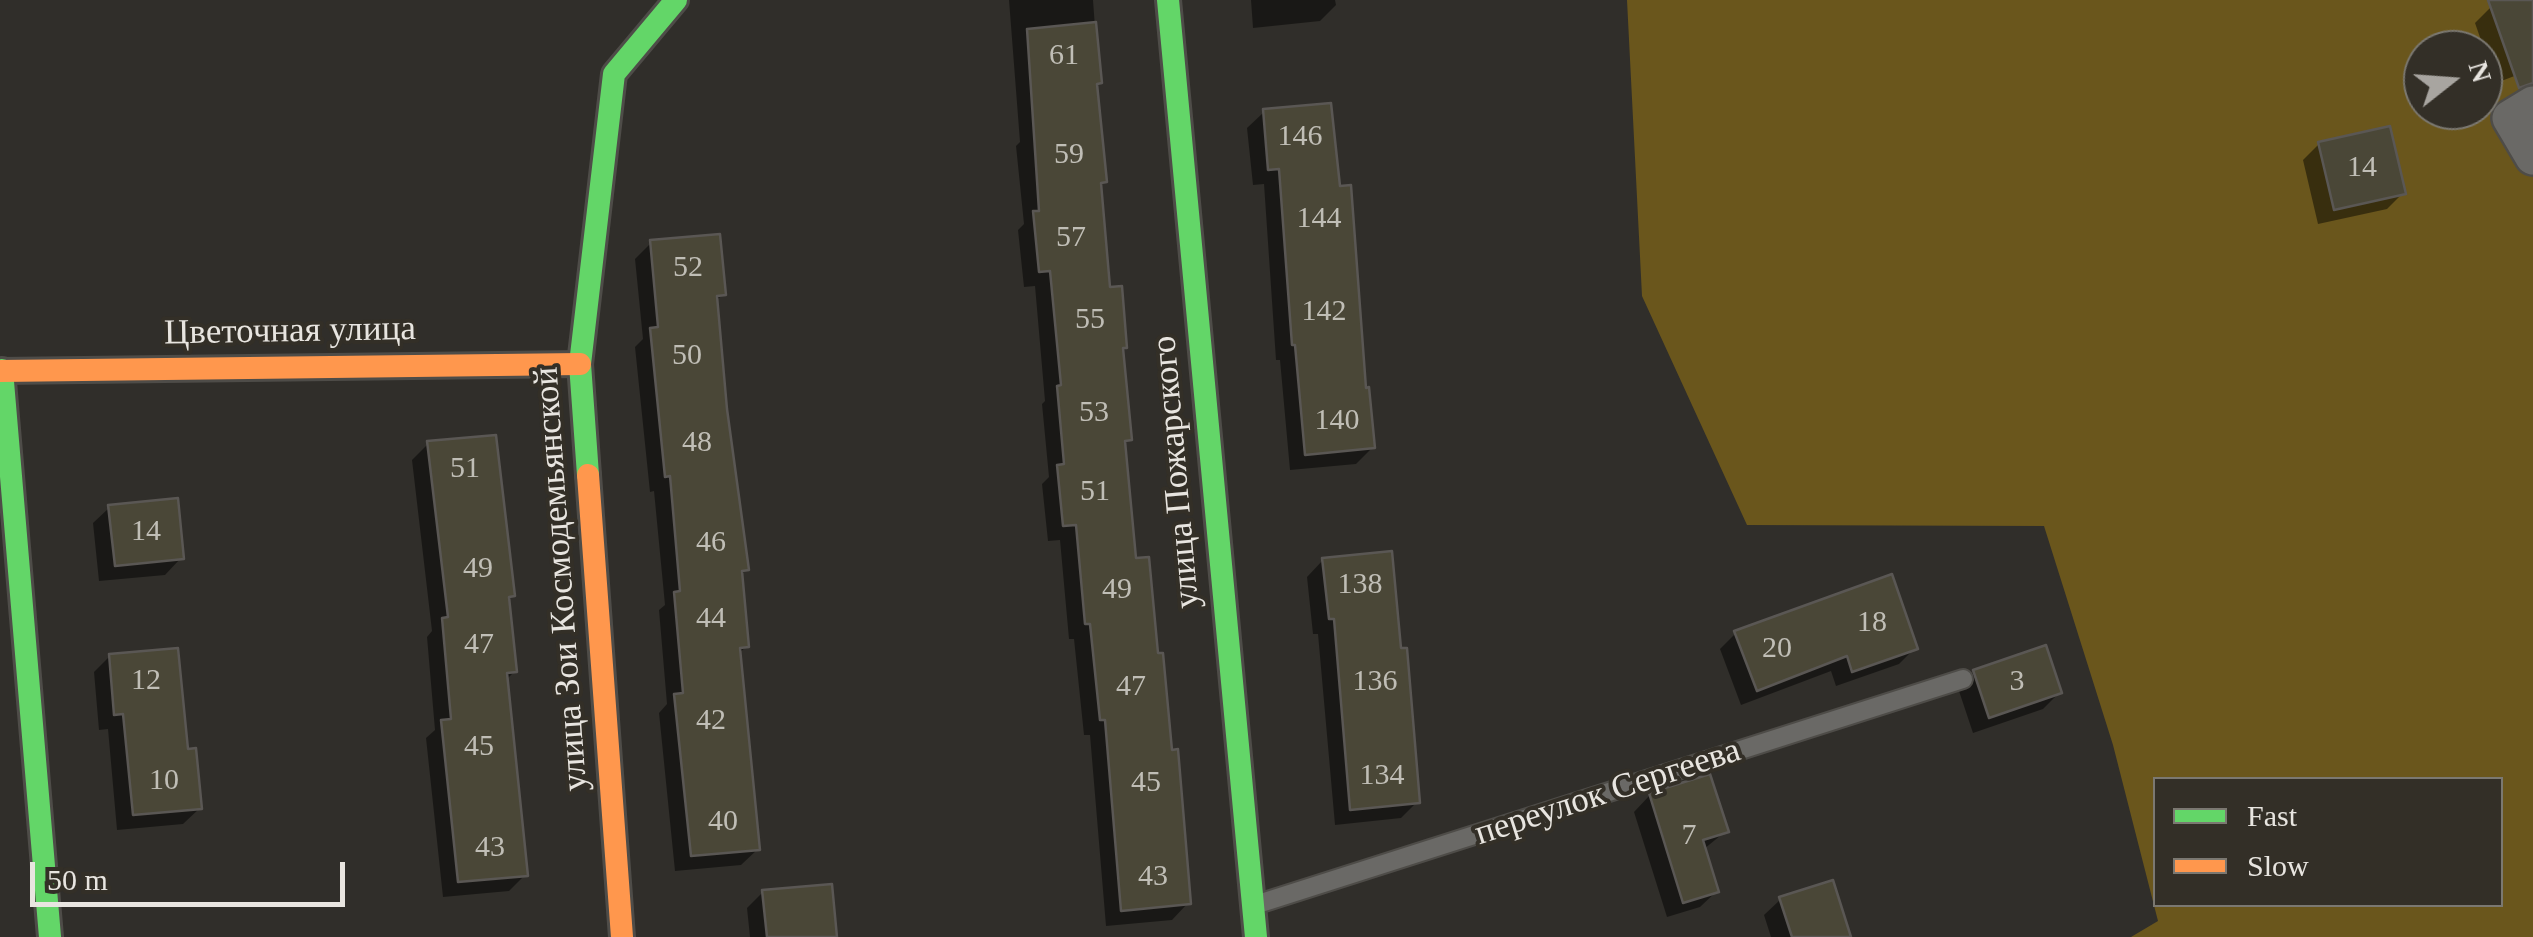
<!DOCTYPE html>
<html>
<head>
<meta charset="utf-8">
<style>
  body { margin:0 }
  #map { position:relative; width:2533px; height:937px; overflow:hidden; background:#302e2a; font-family:"Times New Roman",serif }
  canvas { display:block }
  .legend { position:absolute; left:2153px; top:777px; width:350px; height:130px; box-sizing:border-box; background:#332f27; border:2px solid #7b7871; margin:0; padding:12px 18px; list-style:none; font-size:30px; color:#e8e5e0 }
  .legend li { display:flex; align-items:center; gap:20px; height:50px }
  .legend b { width:50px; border:2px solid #7b7871 }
  .north { position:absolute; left:2403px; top:30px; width:100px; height:100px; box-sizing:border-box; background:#332f27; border:2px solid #7b7871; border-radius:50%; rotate:73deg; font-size:28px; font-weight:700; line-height:40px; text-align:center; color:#e8e5e0 }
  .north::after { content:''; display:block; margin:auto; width:35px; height:45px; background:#a8a5a0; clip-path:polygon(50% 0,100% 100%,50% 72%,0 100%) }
  .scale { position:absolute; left:30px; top:862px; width:315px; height:45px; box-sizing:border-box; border:5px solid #e8e5e0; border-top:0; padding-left:12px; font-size:30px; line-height:35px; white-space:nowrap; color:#e8e5e0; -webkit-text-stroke:8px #332f27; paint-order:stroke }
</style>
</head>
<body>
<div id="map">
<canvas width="2533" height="937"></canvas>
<ul class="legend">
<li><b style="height:12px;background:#63d668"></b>Fast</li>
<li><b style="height:12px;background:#ff974d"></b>Slow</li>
</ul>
<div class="north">N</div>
<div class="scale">50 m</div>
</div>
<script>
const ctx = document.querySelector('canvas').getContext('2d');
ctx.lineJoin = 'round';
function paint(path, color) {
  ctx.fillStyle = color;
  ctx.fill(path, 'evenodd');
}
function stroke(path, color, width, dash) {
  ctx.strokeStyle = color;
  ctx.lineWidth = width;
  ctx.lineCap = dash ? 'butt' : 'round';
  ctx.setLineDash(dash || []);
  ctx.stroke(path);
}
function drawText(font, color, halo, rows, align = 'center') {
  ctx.font = font + ' "Times New Roman",serif';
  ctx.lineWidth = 8;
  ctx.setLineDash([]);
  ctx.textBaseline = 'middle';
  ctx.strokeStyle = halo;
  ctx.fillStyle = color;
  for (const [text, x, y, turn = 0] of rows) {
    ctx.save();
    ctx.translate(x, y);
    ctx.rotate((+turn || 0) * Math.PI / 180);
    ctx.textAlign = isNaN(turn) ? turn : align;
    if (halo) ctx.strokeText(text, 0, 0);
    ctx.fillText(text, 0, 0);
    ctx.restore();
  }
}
paint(new Path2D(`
  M1627,0h906v937h-402l27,-16 -45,-176 -69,-219 -297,-1 -105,-229zM2423,50h60v60h-60zM2156,780h344v124h-344z`), '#6a561c');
paint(new Path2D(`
  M1009,0h84l6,82 -5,5 10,94 -6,6 10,103 17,57 -4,4 9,88 -7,6 11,116 54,342 -16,17 -66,6 -16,-191h-6l-10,-96h-5l-9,-99 -12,1 -6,-57 7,-7 -7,-73 3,-3 -10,-115 -11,1 -6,-57 6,-6 -8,-78 4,-4z
  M1251,0h84l1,5 -16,16 -67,7z
  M2511,0h22v69l-37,14 -21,-60 16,-16z
  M1264,112l99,278 9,58 -16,16 -66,6 -10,-110h-4l-12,-176 -11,1 -6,-57z
  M2319,144l84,49 -16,16 -69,15 -15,-64z
  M652,242l71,52 -8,8 10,107 21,161 -6,6 7,70 -9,8 20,195 -17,16 -66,6 -16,-158 8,-9 -8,-94 6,-5 -11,-114 -4,1 -15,-145 8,-8 -8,-80z
  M428,444l85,152 -6,5 7,71 -8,8 19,195 -16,16 -66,6 -17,-159 9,-8 -8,-93 5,-6 -20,-171z
  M110,507l71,51 -16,17 -66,6 -6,-58z
  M1323,560l94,242 -16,16 -66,7 -17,-191h-5l-6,-57z
  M1736,633l179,15 -16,16 -63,22 -5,-15 -90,34 -21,-56z
  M110,656l75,95 15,57 -17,16 -66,6 -9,-101 -9,1 -5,-58z
  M1974,672l85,21 -16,16 -70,24 -15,-45z
  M1650,795l76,36 -22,18 13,42 -17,16 -33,10 -33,-105z
  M763,892l71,45h-84l-3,-29z
  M1781,899l67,38h-77l-7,-22z`), '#0007');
const building = new Path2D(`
  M2488,0h45v83l-14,5z
  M1096,22l6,61 -5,1 10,98 -6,1 9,104 12,-1 5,62h-4l9,92 -7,1 11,117 13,-1 9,96h5l9,97 6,-1 13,155 -70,7 -16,-191h-5l-10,-96h-5l-9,-99 -13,1 -6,-61 7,-1 -7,-78 4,-1 -11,-114 -11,1 -6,-61h6l-12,-182z
  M1331,103l9,83 11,-1 15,203 3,-1 6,61 -70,7 -10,-110h-3l-13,-176 -11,1 -5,-61z
  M2390,126l16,68 -72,16 -16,-68z
  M720,234l6,61 -9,1 10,113 22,161 -7,1 7,76 -9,1 20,202 -69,6 -17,-162 9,-1 -9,-101 6,-1 -10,-115 -5,1 -15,-149 8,-1 -8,-87z
  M496,435l19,161 -6,1 8,75 -10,1 21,203 -70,6 -17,-162 10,-1 -9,-101 6,-1 -21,-176z
  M178,498l6,61 -69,7 -7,-61z
  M1392,551l9,97h6l13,155 -70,7 -16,-191h-5l-7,-61z
  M1892,574l26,75 -66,23 -5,-16 -90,35 -23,-60z
  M2046,645l16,48 -73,25 -16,-48z
  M178,648l10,101 8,-1 6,61 -69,6 -10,-101 -9,1 -5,-61z
  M1710,774l19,58 -26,8 16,52 -36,11 -34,-110z
  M1833,880l18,57h-59l-13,-40z
  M832,884l5,53h-70l-5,-47z`);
paint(building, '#4a4737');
stroke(building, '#5a5754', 2.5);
const lane = new Path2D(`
  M1258,904l705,-225`);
const street = new Path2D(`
  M2533,104l-23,14 23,39`);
const fast = new Path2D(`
  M1168,0l88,937
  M2,370l48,567
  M588,475l-8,-111 34,-290 62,-74`);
const slow = new Path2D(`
  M0,371l580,-7
  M588,475l34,462`);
stroke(lane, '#4e4c48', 22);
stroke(street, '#4e4c48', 40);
stroke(fast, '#4e4c48', 28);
stroke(slow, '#4e4c48', 28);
stroke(lane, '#6a6966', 18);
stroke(street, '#6a6966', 35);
stroke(fast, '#63d668', 22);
stroke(slow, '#ff974d', 22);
drawText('30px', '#c0beb6', null, [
  ["61",1064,56],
  ["146",1300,137],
  ["59",1069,155],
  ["14",2362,168],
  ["144",1319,219],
  ["57",1071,238],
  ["52",688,268],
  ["142",1324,312],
  ["55",1090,320],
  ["50",687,356],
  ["53",1094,413],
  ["140",1337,421],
  ["48",697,443],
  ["51",465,469],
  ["51",1095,492],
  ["14",146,532],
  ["46",711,543],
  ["49",478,569],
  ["138",1360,585],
  ["49",1117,590],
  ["44",711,619],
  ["18",1872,623],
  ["47",479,645],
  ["20",1777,649],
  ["12",146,681],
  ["136",1375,682],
  ["3",2017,682],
  ["47",1131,687],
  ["42",711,721],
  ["45",479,747],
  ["134",1382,776],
  ["10",164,781],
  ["45",1146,783],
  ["40",723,822],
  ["7",1689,836],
  ["43",490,848],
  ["43",1153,877]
]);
drawText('35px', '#e8e5e0', '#332f27', [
  ["Цветочная улица",290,332,-1],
  ["улица Пожарского",1177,472,-95],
  ["улица Зои Космодемьянской",562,579,-94],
  ["переулок Сергеева",1608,793,-18]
]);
</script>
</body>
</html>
